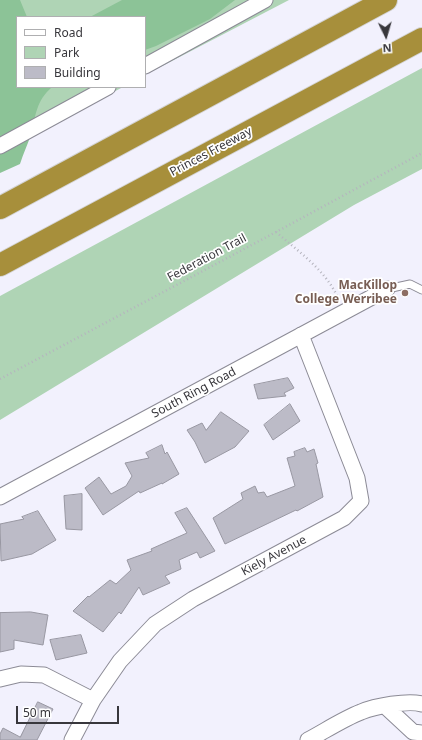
<!DOCTYPE html>
<html>
<head>
<meta charset="utf-8">
<style>
  body { margin:0 }
  #map { position:relative; width:422px; height:740px; overflow:hidden; background:#f2f1fd; font-family:"Noto Sans",sans-serif }
  canvas { display:block }
  .legend { position:absolute; left:16px; top:16px; width:130px; height:72px; box-sizing:border-box; background:#fff; border:1px solid #afafb1; margin:0; padding:5px 7px; list-style:none; font-size:12px; color:#38373c }
  .legend li { display:flex; align-items:center; gap:8px; height:20px }
  .legend b { width:20px; border:1px solid #afafb1 }
  .north { position:absolute; left:366px; top:16px; width:40px; height:40px; -webkit-text-stroke:3px #fff; paint-order:stroke; rotate:175deg; font-size:11px; font-weight:700; line-height:16px; text-align:center; color:#38373c }
  .north::after { content:''; display:block; margin:auto; width:14px; height:18px; background:#38373c; clip-path:polygon(50% 0,100% 100%,50% 72%,0 100%) }
  .scale { position:absolute; left:16px; top:706px; width:103px; height:18px; box-sizing:border-box; border:2px solid #38373c; border-top:0; padding-left:5px; font-size:12px; line-height:14px; white-space:nowrap; color:#38373c; -webkit-text-stroke:3px #fff; paint-order:stroke }
</style>
</head>
<body>
<div id="map">
<canvas width="422" height="740"></canvas>
<ul class="legend">
<li><b style="height:5px;background:#fff"></b>Road</li>
<li><b style="height:11px;background:#afd4b5"></b>Park</li>
<li><b style="height:11px;background:#bcbbc7"></b>Building</li>
</ul>
<div class="north">N</div>
<div class="scale">50 m</div>
</div>
<script>
const ctx = document.querySelector('canvas').getContext('2d');
ctx.lineJoin = 'round';
function paint(path, color) {
  ctx.fillStyle = color;
  ctx.fill(path, 'evenodd');
}
function stroke(path, color, width, dash) {
  ctx.strokeStyle = color;
  ctx.lineWidth = width;
  ctx.lineCap = dash ? 'butt' : 'round';
  ctx.setLineDash(dash || []);
  ctx.stroke(path);
}
function drawText(font, color, halo, rows, align = 'center') {
  ctx.font = font + ' "Noto Sans",sans-serif';
  ctx.lineWidth = 3.5;
  ctx.setLineDash([]);
  ctx.textBaseline = 'middle';
  ctx.strokeStyle = halo;
  ctx.fillStyle = color;
  for (const [text, x, y, turn = 0] of rows) {
    ctx.save();
    ctx.translate(x, y);
    ctx.rotate((+turn || 0) * Math.PI / 180);
    ctx.textAlign = isNaN(turn) ? turn : align;
    if (halo) ctx.strokeText(text, 0, 0);
    ctx.fillText(text, 0, 0);
    ctx.restore();
  }
}
paint(new Path2D(`
  M0,0h289l-144,75v-58h-128v70h106l-123,65z
  M422,68v101l-68,36 -354,215v-124z`), '#afd4b5');
paint(new Path2D(`
  M0,0h20l7,17h-10v70h35c-16,14 -16,28 -21,47 -3,10 -8,20 -11,30l-20,9z
  M122,0h113l-25,19 -54,27 -11,4v-33h-55z`), '#8cc397');
const building = new Path2D(`
  M288,378l6,10 -10,5 2,3 -28,3 -4,-14z
  M290,404l10,17 -27,19 -9,-15z
  M221,412l28,19 -14,16 -30,16 -10,-21 -8,-12 15,-7 4,7z
  M162,445l3,9 2,-2 12,22 -17,10v-1l-22,10 -1,-2 -36,24 -18,-27 14,-11 12,17 15,-8 6,-10 -7,-13 24,-5 -3,-5z
  M305,448l2,4 7,-3 4,14 -2,1 7,33 -26,14 -1,-1 -71,34 -12,-26 30,-19 -2,-6 14,-7 3,7 6,-1 3,5 28,-11 -8,-28 8,-2 -1,-4z
  M82,494v36l-16,-1 -2,-33z
  M187,508l28,43 -15,7 -3,-6 -18,8 2,9 -16,7 5,7 -27,12 -4,-8 -18,27 -2,-2 -16,20 -30,-21 15,-15 1,1 21,-17 6,4 15,-14 -4,-10 25,-9 -1,-2 36,-16 -12,-20z
  M38,511l18,29 -24,14 -31,7 -1,-37 24,-5 -2,-2z
  M31,612l17,3 -5,30 -29,-5v9l-14,3v-39z
  M81,635l6,18 -31,7 -6,-20z
  M38,702l15,7 -16,31h-37v-6l3,-6 17,9z`);
paint(building, '#bcbbc7');
stroke(building, '#9897a2', 1);
const lane = new Path2D(`
  M387,289l23,-5 12,6`);
const street = new Path2D(`
  M145,66l120,-66
  M0,146l108,-59
  M0,497l387,-208
  M0,679l21,-5 23,1 49,25
  M385,706l28,26 9,1
  M72,740l21,-40 27,-39 35,-37 38,-25 151,-81 17,-17 -4,-23 -56,-143
  M308,740c17,-9 35,-21 53,-28 14,-6 47,-12 61,-8`);
const highway = new Path2D(`
  M0,208l386,-208
  M0,265l422,-226`);
stroke(lane, '#8c8b96', 9);
stroke(street, '#8c8b96', 17);
stroke(highway, '#d3d3d4', 24);
stroke(new Path2D(`
  M276,232c24,21 50,38 63,68
  M0,379l276,-147 146,-79`), '#b5b4be', 2.5, [1, 3]);
stroke(lane, '#fff', 7);
stroke(street, '#fff', 15);
stroke(highway, '#a78f3b', 22);
for (const [x, y, r, color] of [
  [405,293,4,"#8d6e63"]
]) {
  const dot = new Path2D();
  dot.arc(x, y, r, 0, 2 * Math.PI);
  ctx.fillStyle = color;
  ctx.fill(dot);
  stroke(dot, '#fff', 1.5);
}
drawText('12px', '#38373c', '#fff', [
  ["Princes Freeway",211,152,-28],
  ["Federation Trail",207,258,-28],
  ["South Ring Road",194,393,-28],
  ["Kiely Avenue",274,556,-28]
]);
drawText('bold 12px', '#785e54', '#fff', [
  ["MacKillop",397,286],
  ["College Werribee",397,300]
], 'right');
</script>
</body>
</html>
